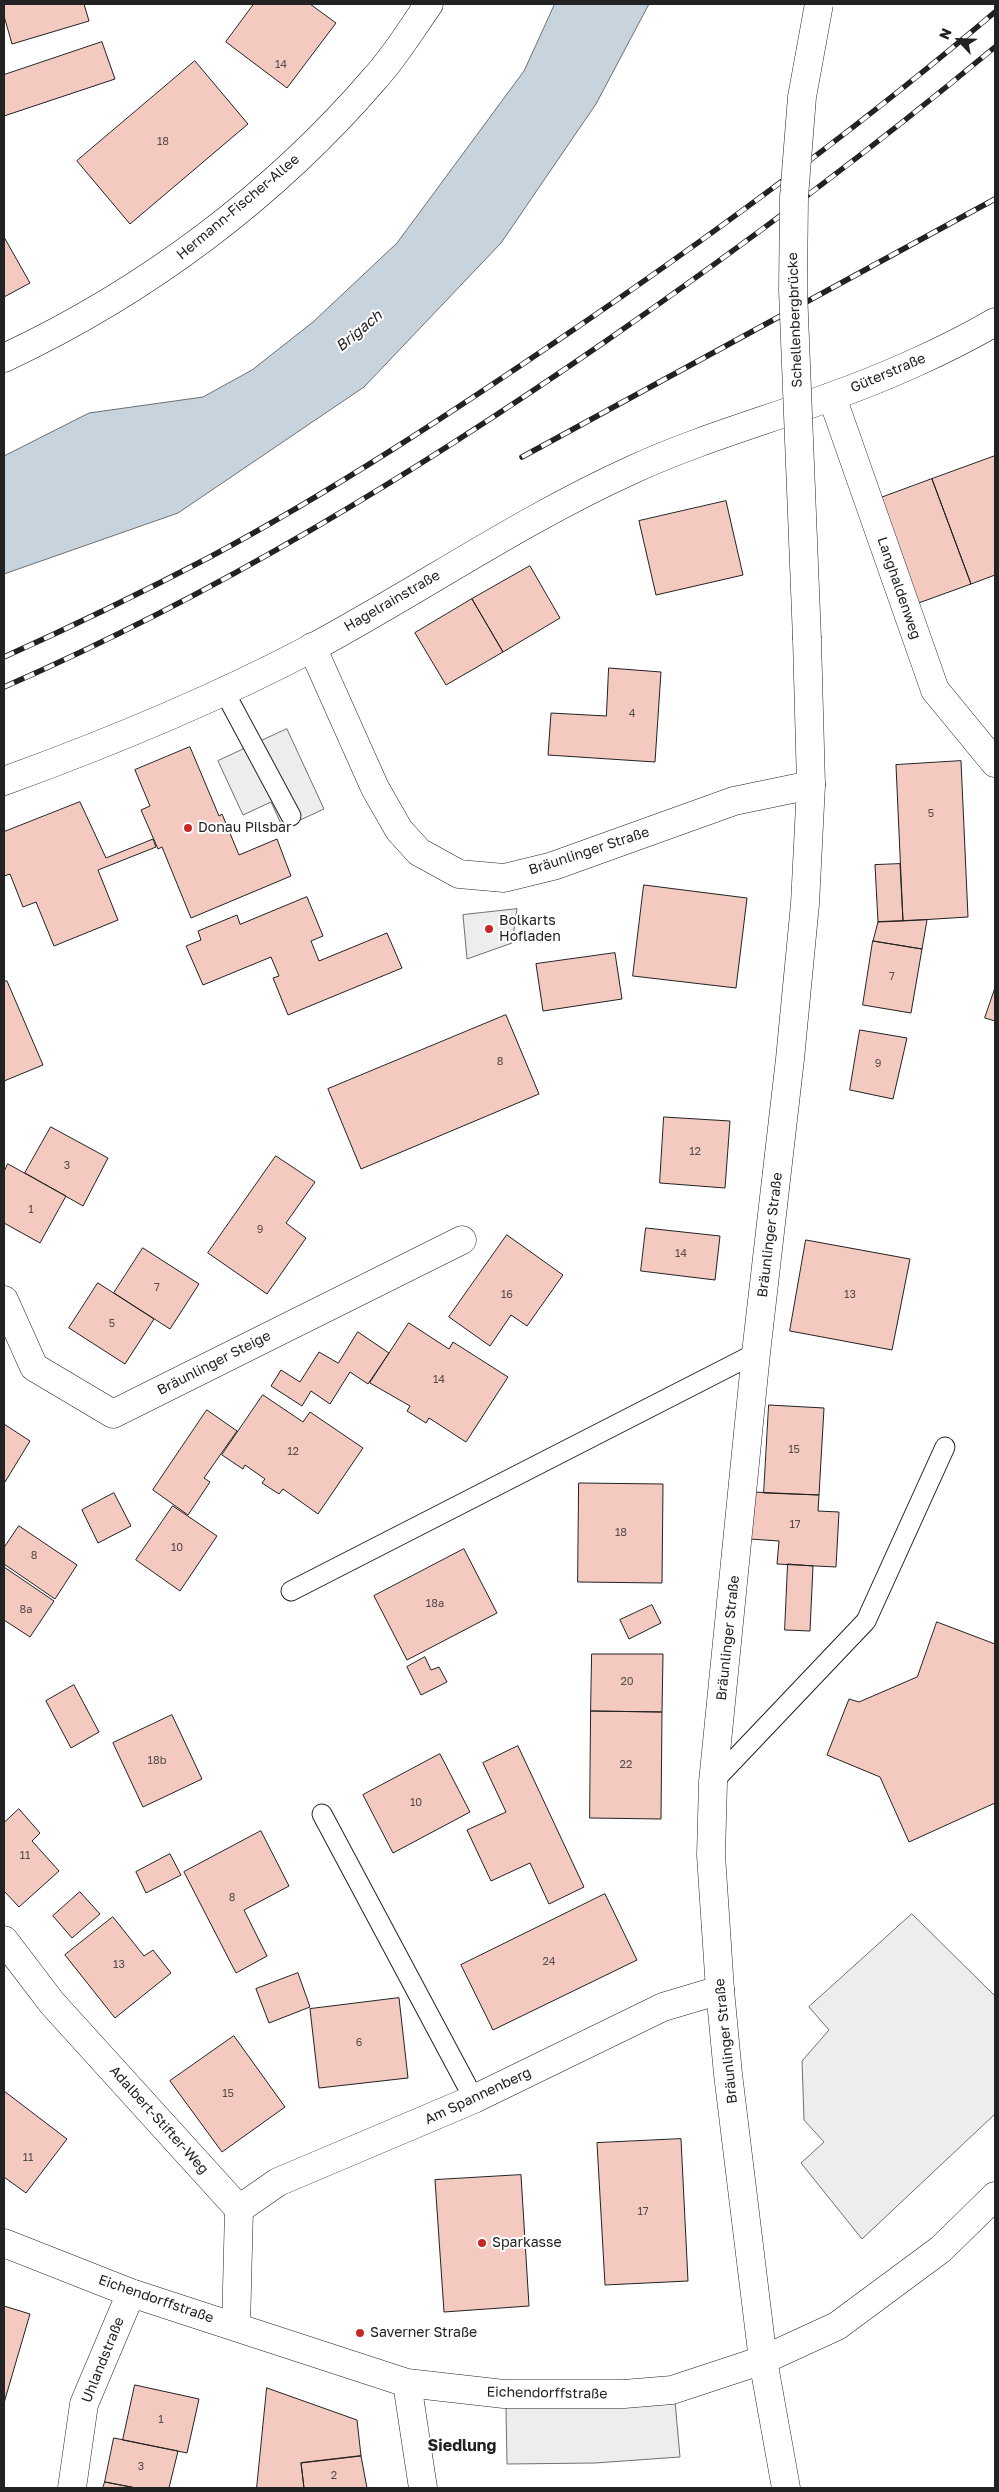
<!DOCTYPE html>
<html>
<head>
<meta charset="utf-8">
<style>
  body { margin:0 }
  #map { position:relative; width:999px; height:2492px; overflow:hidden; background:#fff; font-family:"Golos Text",sans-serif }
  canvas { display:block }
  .frame { position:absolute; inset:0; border:5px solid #222; pointer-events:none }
  .north { position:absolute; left:934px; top:15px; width:50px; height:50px; -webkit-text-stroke:4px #fff; paint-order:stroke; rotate:294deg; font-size:14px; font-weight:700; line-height:20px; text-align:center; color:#222 }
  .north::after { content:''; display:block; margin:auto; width:18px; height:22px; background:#222; clip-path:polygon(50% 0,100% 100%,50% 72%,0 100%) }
</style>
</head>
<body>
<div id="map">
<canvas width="999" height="2492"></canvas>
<div class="frame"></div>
<div class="north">N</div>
</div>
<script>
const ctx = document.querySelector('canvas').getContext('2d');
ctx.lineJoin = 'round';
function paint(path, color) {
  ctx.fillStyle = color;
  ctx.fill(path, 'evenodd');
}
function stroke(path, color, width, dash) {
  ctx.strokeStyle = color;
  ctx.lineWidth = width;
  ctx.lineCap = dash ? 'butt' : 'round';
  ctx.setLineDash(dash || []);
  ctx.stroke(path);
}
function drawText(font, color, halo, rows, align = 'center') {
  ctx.font = font + ' "Golos Text",sans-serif';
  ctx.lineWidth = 4;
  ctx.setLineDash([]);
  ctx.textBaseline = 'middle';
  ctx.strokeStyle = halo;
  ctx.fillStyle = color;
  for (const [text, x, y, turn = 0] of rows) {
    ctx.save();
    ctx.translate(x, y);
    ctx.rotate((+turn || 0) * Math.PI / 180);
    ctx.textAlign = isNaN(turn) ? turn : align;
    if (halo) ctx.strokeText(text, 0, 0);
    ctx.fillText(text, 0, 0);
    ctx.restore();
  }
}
const parking = new Path2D(`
  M287,729l37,80 -41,19 -12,-26 -28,13 -25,-54z
  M517,909l-5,34 -45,16 -4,-44z
  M912,1914l83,82v118l-133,125 -61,-76 23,-21 -20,-22 -2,-59 27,-31 -20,-23z
  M675,2401l5,56 -85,6 -88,1 -1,-56z`);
paint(parking, '#ededed');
stroke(parking, '#6f6f6f', 1);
const water = new Path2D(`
  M555,4h94l-53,100 -95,139 -137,144 -186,126 -174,61v-118l85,-43 114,-16 49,-27 61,-48 84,-79 127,-172z`);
paint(water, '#c7d3dd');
stroke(water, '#6f6f6f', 1);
const building = new Path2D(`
  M4,4h80l5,17 -77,23 -8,-28z
  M254,4h56l26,19 -49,65 -61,-46z
  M102,42l13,37 -111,37v-41z
  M195,61l53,63 -118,100 -53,-63z
  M4,237l26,46 -26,14z
  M995,456v119l-24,9 -39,-105z
  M932,479l39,105 -58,21 -38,-105z
  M726,501l17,74 -87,20 -17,-74z
  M530,566l30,52 -57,34 -31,-53z
  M472,599l31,53 -57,33 -31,-52z
  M609,668l52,4 -6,90 -107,-7 3,-42 55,3z
  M190,747l29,69 3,-2 17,41 38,-16 14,37 -100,42 -29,-71 -4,2 -17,-39 9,-4 -15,-36z
  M961,761l7,156 -65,4 -7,-156z
  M80,802l26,56 47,-19 3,8 -58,23 20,50 -64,26 -18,-44 -13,5 -13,-33 -6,2v-44z
  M900,864l3,57 -25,1 -3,-57z
  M644,885l103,13 -11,90 -103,-12z
  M307,897l16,39 -12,5 8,20 68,-28 15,35 -114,47 -15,-37 6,-2 -8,-19 -68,28 -17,-39 15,-6 -3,-9 39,-16 3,9z
  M927,920l-5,29 -49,-8 5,-19z
  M873,941l49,8 -11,64 -48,-8z
  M615,953l7,46 -79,12 -7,-47z
  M7,981l36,84 -39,16v-99z
  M995,988v33l-10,-3z
  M506,1015l33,79 -178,75 -33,-80z
  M860,1030l47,8 -14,61 -43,-9z
  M664,1117l66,4 -5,67 -65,-5z
  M51,1127l57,31 -25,48 -58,-33z
  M276,1156l39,26 -29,41 20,15 -39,56 -59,-41z
  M8,1164l58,32 -26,47 -36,-20v-51z
  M646,1228l74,8 -5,44 -74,-9z
  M507,1235l56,40 -36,51 -16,-11 -21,31 -41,-29z
  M806,1240l104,19 -18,91 -102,-19z
  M143,1248l56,36 -29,45 -56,-36z
  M98,1283l56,36 -29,45 -56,-36z
  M409,1323l40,26 4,-7 55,35 -42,65 -37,-24 -3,5 -19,-12 3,-5 -40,-23z
  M358,1332l31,21 -21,31 -18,-12 -20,32 -19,-13 -9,15 -31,-20 10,-16 19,12 19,-30 19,11z
  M263,1395l40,27 7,-10 53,36 -45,66 -35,-25 -4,5 -17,-11 3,-4 -20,-14 -2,4 -21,-14z
  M769,1405l55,3 -5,87 -55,-2z
  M207,1410l30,21 -33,47 6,4 -22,33 -35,-25z
  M4,1424l26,17 -25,41 -1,-1z
  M579,1483l84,1 -1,99 -84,-1z
  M753,1492l66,3 -1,16 21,1 -3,55 -59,-3 2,-23 -29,-2z
  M114,1493l17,33 -33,17 -16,-33z
  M173,1506l44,30 -37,55 -44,-31z
  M19,1526l58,39 -22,34 -51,-35v-16z
  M464,1549l33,64 -90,47 -33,-64z
  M788,1564l25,2 -3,65 -25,-1z
  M4,1567l50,34 -24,36 -26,-17z
  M652,1605l9,18 -32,16 -9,-19z
  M937,1622l58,22v159l-86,39 -29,-65 -53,-22 22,-56 10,3 58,-25z
  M592,1654h71l-1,58 -71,-1z
  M425,1657l6,13 8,-3 8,15 -26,13 -14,-28z
  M74,1685l25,47 -28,16 -25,-47z
  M591,1711l71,1 -1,107 -71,-1z
  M172,1715l30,64 -59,28 -30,-64z
  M518,1746l66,141 -35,17 -19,-41 -39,18 -24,-51 39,-18 -23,-49z
  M440,1754l30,58 -77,41 -30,-58z
  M19,1809l21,24 -8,8 27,30 -40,36 -15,-16v-68z
  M261,1831l28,55 -45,24 23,46 -31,17 -52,-101z
  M170,1854l11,21 -35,18 -10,-21z
  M80,1892l20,22 -28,24 -19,-22z
  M605,1894l32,66 -144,70 -32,-65z
  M113,1917l31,39 9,-6 18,23 -56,45 -50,-63z
  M298,1973l12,34 -41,16 -13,-34z
  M399,1998l9,80 -89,10 -9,-79z
  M234,2036l51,71 -63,45 -52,-71z
  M4,2091l63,48 -41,54 -22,-16z
  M681,2139l7,142 -83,4 -8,-142z
  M521,2175l8,131 -85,6 -9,-132z
  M4,2306l26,8 -26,89z
  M135,2385l64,14 -12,54 -64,-13z
  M267,2388l90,32 4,36 -60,7 3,25h-47z
  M114,2438l64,13 -9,37h-33l-31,-6z
  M361,2456l6,32h-63l-3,-25z
  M105,2482l31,6h-33z`);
paint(building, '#f3c9c0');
stroke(building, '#222', 1);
const service = new Path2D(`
  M224,691l67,125
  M291,1591l465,-238
  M713,1782l153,-161 79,-174
  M322,1814l152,285`);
const minor = new Path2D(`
  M832,397l103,293 60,73
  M4,1300l30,67 79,47 349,-174
  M4,1940l48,63 187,206 -3,118
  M239,2209l39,-27 196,-83 189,-92 57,-17
  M4,2243l127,50 276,90 97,11h120l48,-4 91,-30 74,-34 104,-77 54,-53
  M407,2383l16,105
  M72,2488l12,-84 47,-111`);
const tertiary = new Path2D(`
  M4,358c141,-66 270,-162 372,-281 20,-22 36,-49 53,-73
  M312,647l63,141 24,42 20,22 40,22 45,4 49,-12 181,-65 77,-16`);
const secondary = new Path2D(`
  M4,781c105,-38 209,-81 308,-133 108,-58 209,-128 322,-179 63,-29 131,-48 196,-72 54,-19 117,-47 165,-75
  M786,2488l-23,-128 -35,-286 -8,-84 -9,-135 2,-73 43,-429 34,-294 15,-155 6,-119 -4,-146`);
stroke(service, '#222', 21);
stroke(minor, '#222', 29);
stroke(tertiary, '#222', 29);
stroke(secondary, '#222', 29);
stroke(service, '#fff', 19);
stroke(minor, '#fff', 28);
stroke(tertiary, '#fff', 28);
stroke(secondary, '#fff', 28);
const rail = new Path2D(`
  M522,457l473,-258
  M4,657c69,-31 137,-64 204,-99 127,-68 249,-149 368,-230 145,-99 286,-203 419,-316
  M4,687c213,-93 411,-214 602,-346 134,-93 264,-190 389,-294`);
stroke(rail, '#222', 5.5);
stroke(rail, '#fff', 4, [11]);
const secondaryBridge = new Path2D(`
  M807,639l-14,-349 1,-93 8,-100 17,-93`);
stroke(secondaryBridge, '#222', 29, []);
stroke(secondaryBridge, '#fff', 28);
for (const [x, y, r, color] of [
  [188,828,5,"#c62828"],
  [489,929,5,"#c62828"],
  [482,2243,5,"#c62828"],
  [360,2333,5,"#c62828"]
]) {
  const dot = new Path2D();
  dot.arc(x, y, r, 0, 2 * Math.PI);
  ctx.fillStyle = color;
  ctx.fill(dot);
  stroke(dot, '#fff', 2);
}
drawText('11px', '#564c4a', null, [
  ["14",281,65],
  ["18",163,142],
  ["4",632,714],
  ["5",931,814],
  ["7",892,977],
  ["8",500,1062],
  ["9",878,1064],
  ["12",695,1152],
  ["3",67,1166],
  ["1",31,1210],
  ["9",260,1230],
  ["14",681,1254],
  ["7",157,1288],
  ["16",507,1295],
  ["13",850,1295],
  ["5",112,1324],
  ["14",439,1380],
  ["15",794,1450],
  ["12",293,1452],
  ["17",795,1525],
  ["18",621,1533],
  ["10",177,1548],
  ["8",34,1556],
  ["18a",435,1604],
  ["8a",26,1610],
  ["20",627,1682],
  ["18b",157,1761],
  ["22",626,1765],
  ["10",416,1803],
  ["11",25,1856],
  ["8",232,1898],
  ["24",549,1962],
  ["13",119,1965],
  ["6",359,2043],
  ["15",228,2094],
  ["11",28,2158],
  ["17",643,2212],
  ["1",161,2420],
  ["3",141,2467],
  ["2",334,2476]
]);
drawText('14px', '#222', '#fff', [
  ["Hermann-Fischer-Allee",238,207,-40],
  ["Schellenbergbrücke",795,320,-92],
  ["Güterstraße",888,373,-23],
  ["Langhaldenweg",899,588,71],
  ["Hagelrainstraße",392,601,-30],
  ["Bräunlinger Straße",589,851,-18],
  ["Bräunlinger Straße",770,1235,-83],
  ["Bräunlinger Steige",214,1363,-27],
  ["Bräunlinger Straße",728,1638,-84],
  ["Bräunlinger Straße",726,2041,-96],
  ["Am Spannenberg",478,2096,-25],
  ["Adalbert-Stifter-Weg",159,2120,48],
  ["Eichendorffstraße",156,2299,19],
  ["Uhlandstraße",103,2360,-68],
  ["Eichendorffstraße",547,2393,1]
]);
drawText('14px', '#222', '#fff', [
  ["Donau Pilsbar",198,828],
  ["Bolkarts",499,921],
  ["Hofladen",499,937],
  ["Sparkasse",492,2243],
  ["Saverner Straße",370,2333]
], 'left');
drawText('italic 15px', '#222', '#fff', [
  ["Brigach",359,331,-40]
]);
drawText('bold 16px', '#222', '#fff', [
  ["Siedlung",462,2446]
]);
</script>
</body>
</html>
